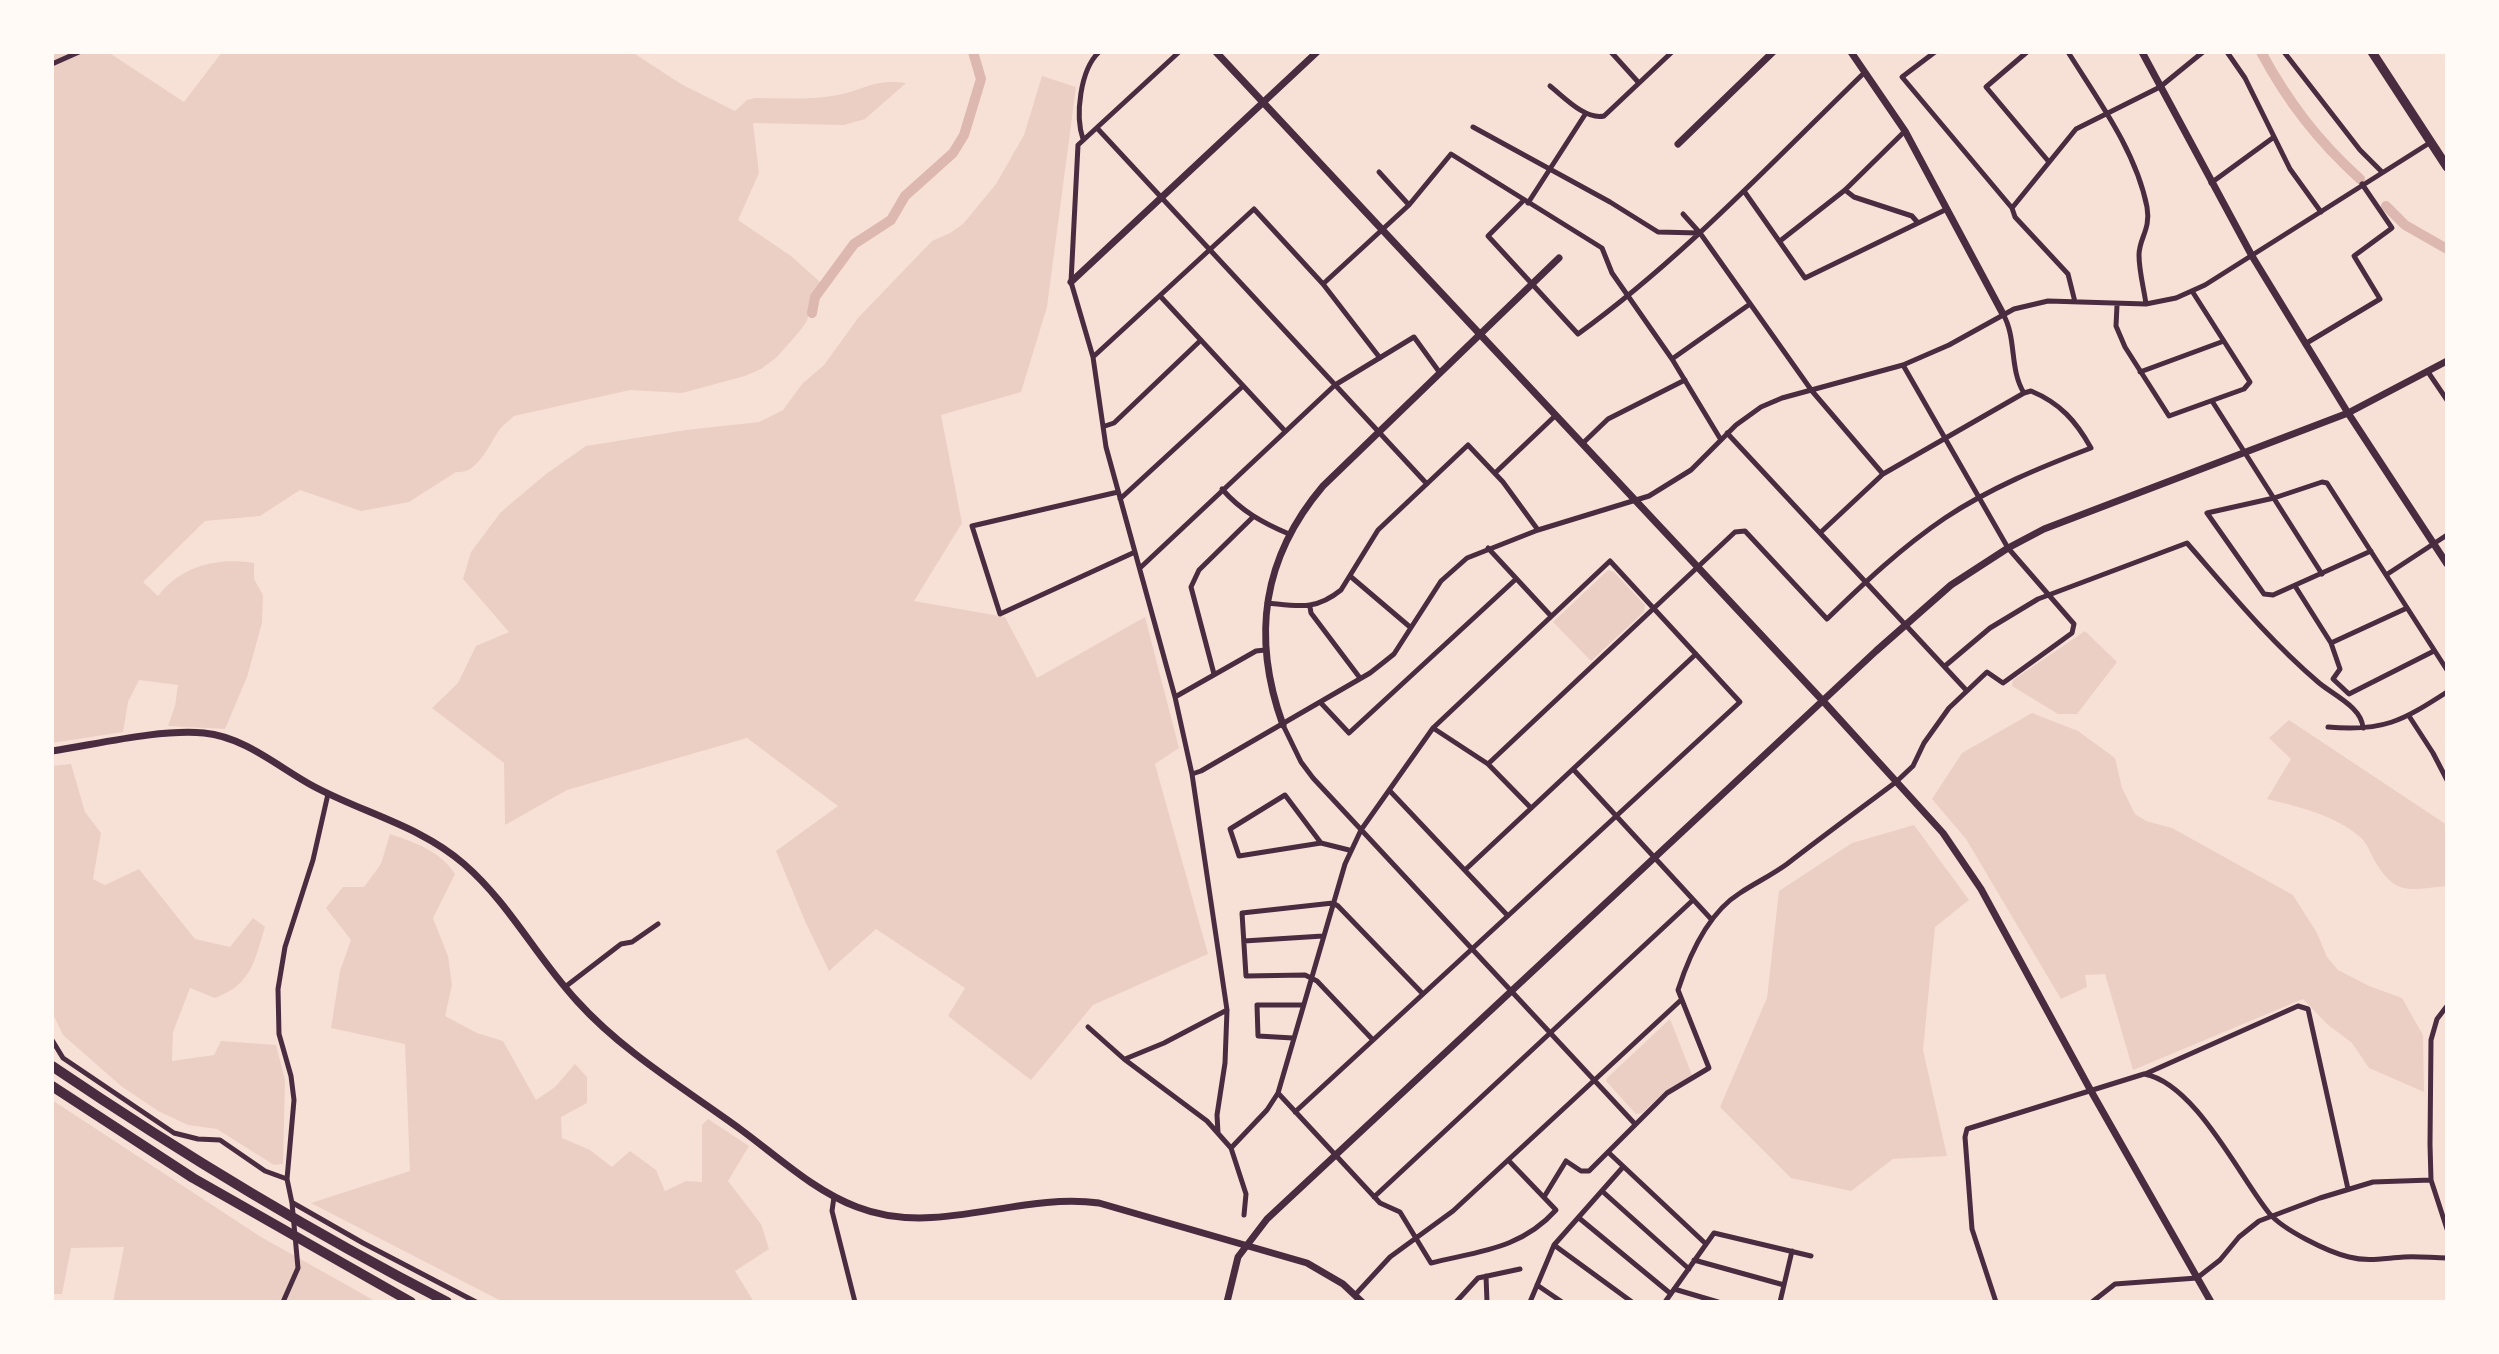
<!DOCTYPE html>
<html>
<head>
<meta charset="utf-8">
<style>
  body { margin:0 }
  #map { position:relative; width:2499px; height:1354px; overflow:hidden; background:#f7e1d7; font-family:"Public Sans",sans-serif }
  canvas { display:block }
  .frame { position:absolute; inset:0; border:54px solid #fffaf5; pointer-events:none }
</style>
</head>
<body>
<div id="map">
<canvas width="2499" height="1354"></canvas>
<div class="frame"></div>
</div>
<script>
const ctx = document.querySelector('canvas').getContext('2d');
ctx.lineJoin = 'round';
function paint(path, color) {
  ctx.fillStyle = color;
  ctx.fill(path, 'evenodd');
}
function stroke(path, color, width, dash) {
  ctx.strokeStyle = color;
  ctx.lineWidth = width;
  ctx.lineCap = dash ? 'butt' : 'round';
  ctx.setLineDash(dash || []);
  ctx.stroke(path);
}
paint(new Path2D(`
  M52,52h56l76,50 38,-50h410l49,32 54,27 12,-11 8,-2c26,0 52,2 77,-2 31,-5 41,-18 74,-13l-41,36 -21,6 -91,-2 6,50 -21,47 53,36 29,26 -7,13 -6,26 -8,11 -22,25 -16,12 -16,7 -63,17 -52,-3 -116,26c-4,4 -10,8 -14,13 -11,15 -22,46 -44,43l-47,30 -48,9 -61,-21 -40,26 -55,5 -62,61 15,14c23,-30 59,-39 96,-33v16l9,16 -1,28 -15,54 -22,52 -57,-3 7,-20 3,-21 -39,-5 -11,22 -5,30 -71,11z
  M1042,76l34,11 -29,220 -26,85 -80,23 21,108 -48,78 91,16 32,61 108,-61 34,131 -24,16 53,190 -115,51 -62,75 -83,-64 17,-28 -89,-59 -47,42 -24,-50 -29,-70 62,-45 -91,-68 -180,52 -62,35 -1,-62 -72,-55 26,-25 18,-37 33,-14 -46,-53 8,-27 30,-40 45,-38 40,-28 100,-16 73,-8 24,-12 19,-26 22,-19 34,-47 74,-77 18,-8 13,-9 33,-40 28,-49z
  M1608,570l6,2 31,33 -1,7 -53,49 -38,-39z
  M2085,631l32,31 -40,52h-19l-46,-28 1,-6z
  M2032,713l46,18 37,27 7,30 13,26 11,7 26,7 121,67 24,38 10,24 11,13 31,16 33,12 21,37 1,57 -55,-24 -17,-25 -25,-19 -24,-25 -170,71 -28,-96 -20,1 2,12 -26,12 -95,-160 -34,-40 30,-46z
  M2289,720l158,105v61c-41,4 -52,10 -74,-28 -3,-7 -7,-16 -13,-21 -25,-22 -61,-30 -93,-38l24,-40 -22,-21z
  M71,764l14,48 16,21 -8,46 12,6 34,-16 56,70 35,8 23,-29 12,9c-11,35 -13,57 -50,71l-25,-10 -17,44 -1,29 42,-6 7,-14 55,4 9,35 -2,84 -9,1 -57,-36 -29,-4 -30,-14 -37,-25 -58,-51 -11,-23v-246z
  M1914,825l55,75 -34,27 -12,123 24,106 -54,3 -42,32 -60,-13 -71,-71 47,-109 12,-107 73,-48z
  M390,834c26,9 50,17 65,40l-22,44 15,38 4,29 -7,31 32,17 26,8 33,59 19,-13 20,-23 12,13v26l-26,14 1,21 28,12 22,17 18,-16 26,19 9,21 21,-10 16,1v-57l6,-6 41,27 -21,35 33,43 8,25 -34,22 19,31h-251l-192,-99 99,-32 -5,-127 -74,-16 9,-57 11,-31 -25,-32 17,-21h21l17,-23z
  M1670,1019l22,56 -27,16 -23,22 -6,1 -30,-33 1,-3z
  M52,1100l209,137 116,65h-264l11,-55 -53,1 -9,46h-10z`), '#ebcfc5');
stroke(new Path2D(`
  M2261,52c27,50 57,89 99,127
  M2386,206l19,19 42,24
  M812,313l3,-16 39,-53 37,-24 14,-24 48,-43 11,-18 17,-56 -8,-27`), '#dcb8b0', 10);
stroke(new Path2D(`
  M1179,52l-101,93 -7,137 22,75 13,90 69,250 17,77 35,236 -2,53 -8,52 1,18
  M1611,52l28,31
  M1935,52l-33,25 110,131 64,-79 84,-42 43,-35
  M2027,52l-41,35 63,75
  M2068,52c30,48 68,99 79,155 4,23 -8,31 -8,48 0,16 5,34 7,49
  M2227,52l18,26 45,91 31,43
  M2284,52l76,98 22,22
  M52,64l27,-12
  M1550,86c14,11 35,34 54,30l68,-64
  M1473,127l137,75 48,30 41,1
  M1097,128l330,356
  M1083,139c-8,-23 -3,-69 16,-87
  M1379,172l30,33
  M2211,183l63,-46
  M1845,190l9,7 58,19 6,7
  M1744,191l61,87 142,-69
  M1524,200l-36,36 90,98c105,-76 194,-172 287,-262
  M1528,203l58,-90
  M2012,208l3,9 53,57 7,28
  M1683,214l17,19 112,158 71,83
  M1780,241l65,-51 60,-59
  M1323,284l86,-79 42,-51 151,94 10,25 60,86 49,81
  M1161,297l124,134
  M2117,305l-1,21 9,21 44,69 75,-27 6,-7 -58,-91
  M2003,314c14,24 6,55 21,79
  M2305,344l75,-45 -26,-43 38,-28 -30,-44
  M1093,357l161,-148 69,75 57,74
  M1672,359l78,-55
  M2140,372l84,-31
  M2428,372l19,28
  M2212,401l110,173
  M1105,426l9,-3 87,-83
  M1727,433l240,258
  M1583,443l25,-24 77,-39
  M1495,473l61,-58
  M1222,489c19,22 41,34 67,45
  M1118,492l-146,34 28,88 135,-62
  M1120,499l123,-113
  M1488,548l63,68
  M2371,551l-98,44 -9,-1 -57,-81 67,-15 48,-16 5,1 120,187
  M1140,568l195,-183 79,-48 26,36
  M2386,575l61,-40
  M1350,576l60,51
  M2295,586l36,57 9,26 -7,10 16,15 85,-43
  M1267,603c31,3 48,8 74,-13l37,-60 90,-85 35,37 35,48
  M1310,607l1,6 49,65
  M2331,643l76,-35
  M1945,666l45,-38 48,-29 149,-56c42,48 82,97 131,139 15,13 44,25 45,46
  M1214,674l-23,-87 8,-17 54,-53
  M1175,697l81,-46 9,-1
  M1320,702l29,31 167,-154
  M2409,716l24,37 14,27
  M1283,725l18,37 12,16 322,346
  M2328,727c55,5 74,-6 119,-35
  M1433,728l55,36 43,44
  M1488,764l247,-232 10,-1 82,88c37,-36 75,-72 118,-101 45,-30 96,-51 146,-70 -15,-27 -31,-45 -60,-57l-7,2 -141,81 -63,59
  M1573,769l139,151
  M1192,774l9,-3 169,-98 14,-11 10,-8 47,-73 26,-23 71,-28 111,-34 42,-26 45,-45 25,-18 21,-9 121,-33 46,-20 65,-36 34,-8 98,3 30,-6 29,-13 226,-143
  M1389,790l119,126
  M1321,843l-82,13 -9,-27 55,-34 36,48 28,7
  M1465,870l231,-216
  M1244,941l79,-5
  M565,987l56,-43 11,-2 26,-18
  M2447,1006l-10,13 -6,21 -1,104 1,36 16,49
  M1088,1027l36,32 83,62 24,27 15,46 -2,21
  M1293,1038l-35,-2 -1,-31h46
  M52,1040l11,18 111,75 24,6 22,1 45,31 22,8
  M1373,1040l-56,-59 -12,-6 -59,1 -4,-63 91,-10 5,3 85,88
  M1125,1059l39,-16 63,-33
  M2145,1074l153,-68 10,3 40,180
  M1278,1093l102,110 20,9 31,51c48,-12 90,-14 125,-53l-47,-49
  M1231,1148l36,-38 11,-17 67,-229 16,-34 72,-102 177,-167 130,141 -445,410
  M1608,1152l98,92
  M1602,1191l87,78
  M834,1197l-2,14 23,91
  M1374,1197l319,-297
  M1544,1197l22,-36 15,10h8l78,-78 42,-25 -31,-78c11,-34 30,-77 62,-97 15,-10 32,-18 47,-29 36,-28 73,-55 109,-82l17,-16 11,-23 25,-35 38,-36 16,11 69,-50 2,-9 -66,-76 -105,-183
  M293,1203l70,40 113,59
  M1579,1218l92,76
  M1554,1245l78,57
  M1694,1260l90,25
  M1486,1276l1,26
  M1537,1285l25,17
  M1674,1289l44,13
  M1355,1295l35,-38 63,-46 228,-211
  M283,1302l15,-34 -6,-65 -5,-24 7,-79 -3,-24 -12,-42 -1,-45 7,-42 28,-87 15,-66
  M1456,1302l22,-24 42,-9
  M1530,1302l24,-57 69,-78
  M1665,1302l49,-69 97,23
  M1780,1302l12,-51
  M1996,1302l-24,-73 -7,-92 2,-8 177,-55c51,9 95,102 125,139 14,17 59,39 80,44 19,5 36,1 55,0 14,-1 29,1 43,1
  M2092,1302l23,-18 82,-6 23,-18 19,-23 20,-16 61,-23 53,-16 58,-2`), '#4a2c40', 5);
stroke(new Path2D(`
  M1216,52l607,649 120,132 38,56 110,202 120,211
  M1851,52l54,79 98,183
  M2142,52l110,204 96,157 99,151
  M1678,144l95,-92
  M1071,282l246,-230
  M1283,725c-32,-88 -21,-167 40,-239l236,-228
  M52,751c46,-7 107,-22 152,-18 41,4 74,34 109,53 50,27 108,40 151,78 45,39 73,94 113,137 46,51 108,88 163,128 37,27 74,62 117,78 79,31 160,-15 242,-4l208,60 36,21 19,18
  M1227,1302l11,-45 29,-38 609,-568 75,-66 57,-37 36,-19 304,-116 99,-52`), '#4a2c40', 7);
stroke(new Path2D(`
  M2372,52l75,115`), '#4a2c40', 9);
stroke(new Path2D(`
  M52,1066c127,86 259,166 395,236
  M52,1086l141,92 218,124`), '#4a2c40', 10);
</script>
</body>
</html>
